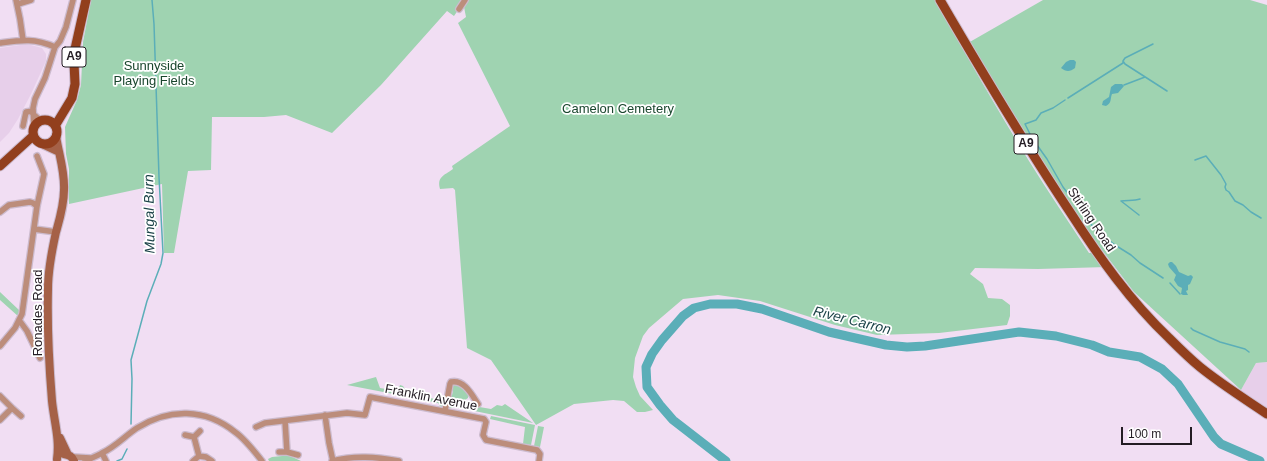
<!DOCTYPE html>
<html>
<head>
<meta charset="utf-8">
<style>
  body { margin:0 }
  #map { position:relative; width:1267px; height:461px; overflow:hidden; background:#f1def3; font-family:Helvetica,sans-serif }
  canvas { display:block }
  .scale { position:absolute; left:1121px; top:427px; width:71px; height:18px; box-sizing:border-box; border:2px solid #231c23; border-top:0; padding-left:5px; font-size:12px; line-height:14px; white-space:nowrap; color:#231c23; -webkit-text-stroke:3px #fff; paint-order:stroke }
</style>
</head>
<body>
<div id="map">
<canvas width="1267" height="461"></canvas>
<div class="scale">100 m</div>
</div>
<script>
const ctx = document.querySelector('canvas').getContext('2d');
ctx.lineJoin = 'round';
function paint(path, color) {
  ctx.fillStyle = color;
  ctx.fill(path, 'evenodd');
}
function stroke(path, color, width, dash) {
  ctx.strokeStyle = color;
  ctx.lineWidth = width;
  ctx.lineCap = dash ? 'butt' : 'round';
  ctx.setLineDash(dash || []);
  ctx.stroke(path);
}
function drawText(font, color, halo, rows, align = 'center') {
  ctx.font = font + ' Helvetica,sans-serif';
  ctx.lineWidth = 3.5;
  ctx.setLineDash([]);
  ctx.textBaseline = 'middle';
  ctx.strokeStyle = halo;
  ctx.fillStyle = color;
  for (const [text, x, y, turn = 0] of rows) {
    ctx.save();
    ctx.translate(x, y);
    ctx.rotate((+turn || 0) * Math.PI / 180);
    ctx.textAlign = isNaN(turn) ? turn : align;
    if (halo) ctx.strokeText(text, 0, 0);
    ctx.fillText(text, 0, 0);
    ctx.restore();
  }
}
paint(new Path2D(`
  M27,44l15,4 4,6v7l-15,33 -13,25 -9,14 -9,9v-94z
  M1267,362v46l-26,-18 15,-27z`), '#e7cfea');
paint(new Path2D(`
  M91,0h374l-11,16 -7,-5 -66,74 -49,48 -46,-18 -22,2h-52l-1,53 -23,1 -14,82h-10l-2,-69 -93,20v-35l-3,-15 -1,-27 12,-27 4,-15 2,-43z
  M467,0h468c31,54 61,108 94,161 19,31 40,61 60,92h8l10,14 -69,2 -63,-1 -5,6 13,10 5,14 14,1 8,6v11l-3,9 -68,8 -62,2 -42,-10 -75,-24 -42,-6 -35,4 -34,29 -6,8 -8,22 -2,19 3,10 4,9 13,14 -8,2h-8l-13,-11 -11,-1 -39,4 -38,21 -45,-65 -24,-12 -12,-158 -2,-2 -13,1c-3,-12 3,-13 13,-20l-1,-3 58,-40 -52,-103 8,-6 -2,-10z
  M1043,0h207l17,5v357l-11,1 -15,27 -107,-98 -58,-76 -108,-173z
  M0,292l19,18v7l-19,-17z
  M376,377l4,11 18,3 2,-6 3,1 2,3 -1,7 -57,-11z
  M455,384l9,4 4,6v4l-3,2 3,5 23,4 6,-4 5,1 3,-2 28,19 -78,-16 -4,1 -3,-1 2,-10 2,-2 1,-4 -2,-4z
  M410,394l35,7 -2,6 -3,-1 -2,-3 -29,-5z
  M491,416l44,9 -4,20 -8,-1 2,-17 -35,-8z
  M538,426l6,1 -4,20 -6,-1z
  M282,456h8l11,5h-32l-1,-2 4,-2z`), '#9fd3b1');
paint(new Path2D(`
  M1070,60h4l2,2 -1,6c-5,4 -9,4 -14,0l5,-6z
  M1115,84h7l2,2 -6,7 -6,1c-2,5 0,9 -6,12l-4,-1 1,-4 6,-4 2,-10z
  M1170,262h2l4,4 3,6 9,4 3,-1 2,2 -3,7 -2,1v5l-2,1 2,4h-5l-2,-1 1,-6 -4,-2 -4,-6 2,-5 -7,-8 -1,-3z`), '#5baeb8');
stroke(new Path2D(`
  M1123,61l2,-3 28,-14
  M1124,85l21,-8
  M1068,98l55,-35v-2l2,3 42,27
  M1065,100l-12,8 -12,5 -5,7 -11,4 7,14 15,21 16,28 31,41 21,17 16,10 9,8 23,15
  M1195,160l11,-4 15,19 5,9 -1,3 1,3 3,2 6,9 8,4 8,7 10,6
  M1121,201l18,14
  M1121,201c6,-1 13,0 19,-2
  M1170,283l10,11
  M1191,328l2,2 27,12 25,7 4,3
  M131,424l1,-45 -1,-19 16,-59 14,-37 2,-11 -4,-76 -5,-153 -2,-24
  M117,461l5,-2 5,-10`), '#5baeb8', 1.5);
stroke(new Path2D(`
  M726,461l-53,-41 -13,-15 -13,-18 -1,-20 6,-13 10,-14 21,-24 11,-8 16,-4h27l25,5 67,23 57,13 21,2 18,-1 94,-14 37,4 36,9 17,7 31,5 22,12 16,15 36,53 7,7 39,17`), '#5baeb8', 9);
const minor = new Path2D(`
  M16,0l4,19 3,21
  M18,4l13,-4
  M459,9l6,-9
  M0,43c22,-3 34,-5 55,4
  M33,114l8,7
  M23,126l3,-14 7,-1
  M34,127l-1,-19 2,-9 10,-21 10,-31 5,-6 6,-14 7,-27
  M0,212l9,-7 21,-3 3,1 4,3
  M34,229l22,3
  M19,320l8,11 13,27
  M0,346l15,-18 7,-14 15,-108 7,-32 -7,-18
  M0,396l12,12 -12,12
  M12,408l9,8
  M445,411l5,-27 1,-2c13,-3 21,13 27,22
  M325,415l4,28 4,18
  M285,421l2,31
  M256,427l9,-4 82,-10 18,2 5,-18 114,22 2,3 -3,13 3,5 51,10 3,4 -1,7
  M185,435l9,2
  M279,452h8l11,3
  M102,453l4,8
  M199,456l-5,-19 6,-6
  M199,456l7,1 6,4
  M73,457l17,1
  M85,461c6,-3 12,-5 17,-8 13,-6 23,-17 35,-25 32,-20 68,-20 98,4 10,7 19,19 27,29
  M193,461l6,-5
  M332,461c23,-6 44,-4 67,0`);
const secondary = new Path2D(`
  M56,136c3,19 9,36 8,54 0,15 -4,28 -8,42 -4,18 -8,38 -8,57 -1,37 1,75 4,112 2,20 8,38 5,58
  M44,145l15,7
  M60,438l8,17
  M64,454c5,1 8,2 10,7`);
const primary = new Path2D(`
  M940,0c42,72 84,143 130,212 29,45 60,89 99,126 10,10 20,20 31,29 21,17 45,32 67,47
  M33 132a12 12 0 1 1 24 0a12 12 0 1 1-24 0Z
  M55,126l17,-28 3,-14 -1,-21 1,-14 11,-49
  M0,166l33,-30`);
stroke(minor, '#ccbbce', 8);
stroke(secondary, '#ccbbce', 10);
stroke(primary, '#ccbbce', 11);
stroke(minor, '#bc8d7b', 5.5);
stroke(secondary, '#a56147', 8);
stroke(primary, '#923f1d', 9);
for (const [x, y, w] of [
  [74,57,24],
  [1026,144,24]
]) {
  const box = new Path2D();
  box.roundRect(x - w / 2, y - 10, w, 20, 3);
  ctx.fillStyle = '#fff';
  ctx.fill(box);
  stroke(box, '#231c23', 1);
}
drawText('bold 12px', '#231c23', null, [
  ["A9",74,57],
  ["A9",1026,144]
]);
drawText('13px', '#19462d', '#fff', [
  ["Sunnyside",154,66],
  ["Playing Fields",154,81],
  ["Camelon Cemetery",618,109]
]);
drawText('13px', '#231c23', '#fff', [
  ["Stirling Road",1091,220,56],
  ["Ronades Road",38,313,-90],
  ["Franklin Avenue",431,398,11]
]);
drawText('italic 14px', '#1d4449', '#fff', [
  ["Mungal Burn",150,214,-91],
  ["River Carron",852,321,14]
]);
</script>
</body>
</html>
